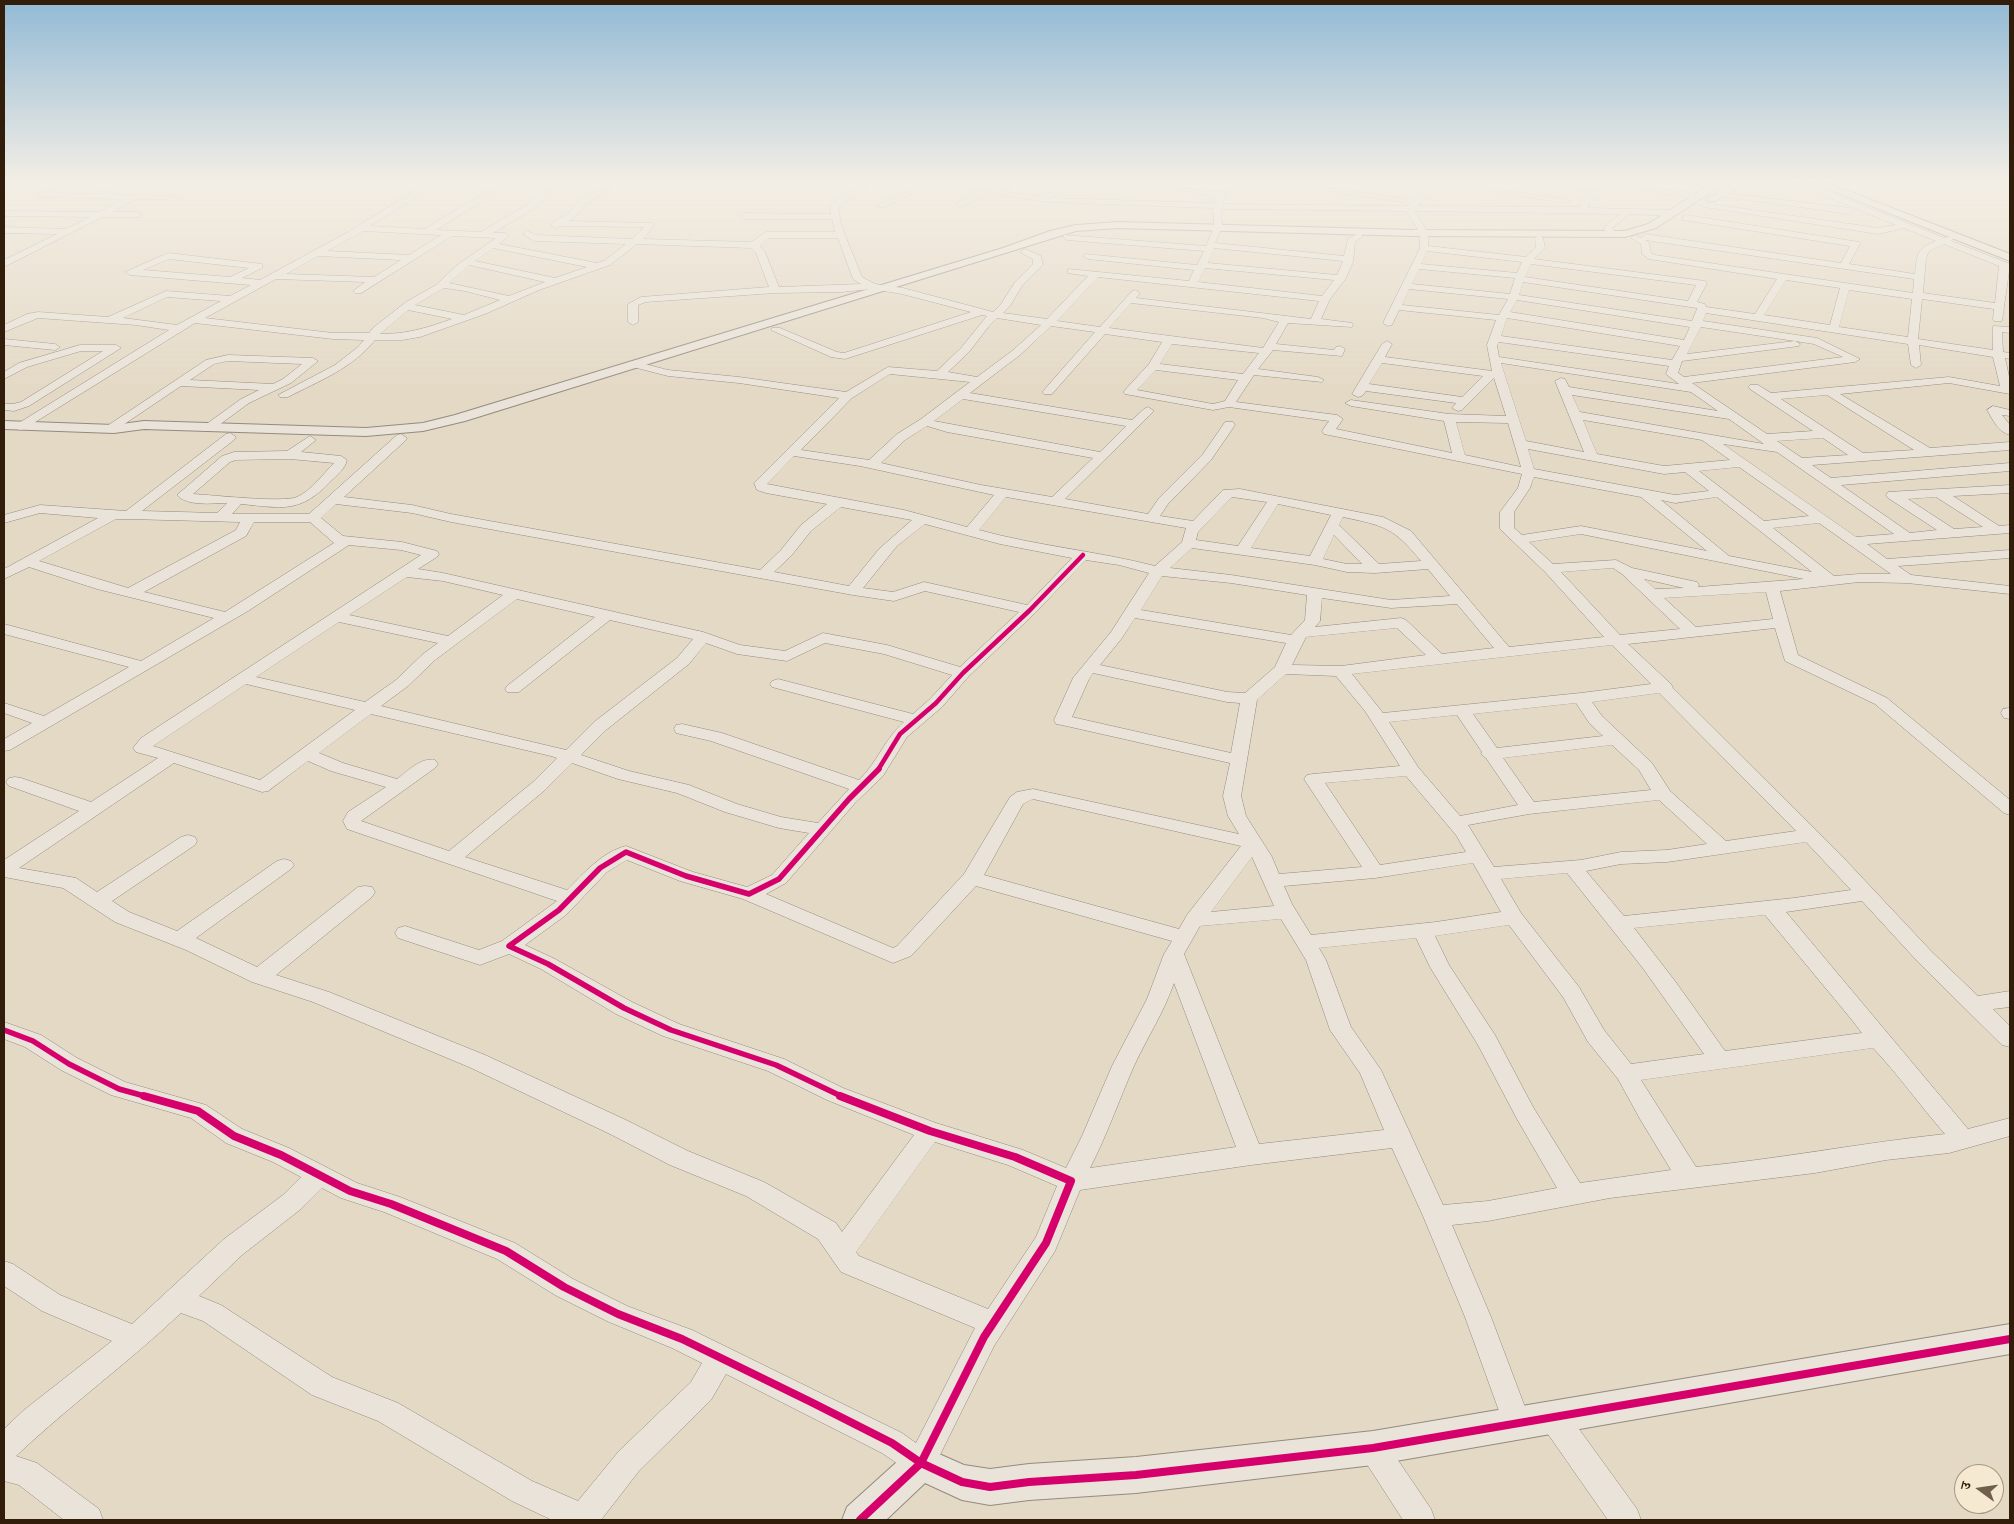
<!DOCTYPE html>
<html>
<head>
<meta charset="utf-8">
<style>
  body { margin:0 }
  #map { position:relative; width:2014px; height:1524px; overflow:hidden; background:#e4d9c5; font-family:"Libre Caslon Text","Noto Serif Devanagari",serif }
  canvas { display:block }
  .frame { position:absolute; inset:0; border:5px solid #311d09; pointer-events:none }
  .north { position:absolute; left:1954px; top:1464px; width:50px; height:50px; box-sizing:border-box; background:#f6e9d1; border:1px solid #a79781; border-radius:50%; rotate:284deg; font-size:14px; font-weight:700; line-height:20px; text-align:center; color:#311d09 }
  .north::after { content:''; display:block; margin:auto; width:18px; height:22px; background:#705f4b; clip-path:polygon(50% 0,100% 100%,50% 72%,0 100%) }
</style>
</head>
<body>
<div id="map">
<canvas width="2014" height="1524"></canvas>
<div class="frame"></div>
<div class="north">उ</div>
</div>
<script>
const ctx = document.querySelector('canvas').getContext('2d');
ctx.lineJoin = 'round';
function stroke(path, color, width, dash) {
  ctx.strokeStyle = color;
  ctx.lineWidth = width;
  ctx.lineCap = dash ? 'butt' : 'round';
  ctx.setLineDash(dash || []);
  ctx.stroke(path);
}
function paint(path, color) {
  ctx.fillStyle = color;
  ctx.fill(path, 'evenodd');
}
const minor = new Path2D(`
  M22,181h11l-29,13v-5z
  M68,181h8l-2,5 -21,7 45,1 25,-13h6v4l-20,9 68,2 4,2 -4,2 -41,-1 -24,13h25l3,1v4h-38l-98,50v-7l53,-26 -53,-1v-6l62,2 24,-12 -86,-1v-5l95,1 25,-13 -85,-2 -4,-2z
  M430,181h11l-71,45 55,3 79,-48h10l-78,49 45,2 44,-26 32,-25h10l-36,29 -38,23h12l4,3 -10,8 98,19 7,-2 22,-17 -92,-3 -11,-7 4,-3 9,4 96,4 12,-12 -84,-1 -5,2 -4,-3 3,-4 14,-7 11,-13 27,-15h3v4l-24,15 -11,13 -5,3 84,2 1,2 -11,14 108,3 15,-10h69l-3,-13h-88l-4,-3 4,-3 87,1v-10l34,-23h10l-37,26 3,18 21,52 13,7 28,4 90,24 8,-8 14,-22 18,-18v-5l-13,-7 5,-3 16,7 2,9 -21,21 -12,20 -7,7 44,6 41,-43 -20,-3v-4l121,12 5,-11 -106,-11 -5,-3 2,-2 112,11 7,-14 -137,-11 -4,-3 1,-2 142,11 8,-19 -1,-19 -164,-6 -59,-8 -30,13 -4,-2 1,-2 23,-10 -52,-7 -45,22 -7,-2 48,-25 64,8 18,-8h11l-18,10 42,5 18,-8 -34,-7h22l19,3 7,-3h11l-33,17 163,5 2,-6 -85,-16c30,0 57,9 86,11 9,0 18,-11 33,-11l-25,15 -3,8 185,2 17,-13 -49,-7 -4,-2 4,-2 54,6 9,-7h9l-30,25 163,1 1,-6 10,-8 -63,-12h21l47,8 10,-8h10l81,13 4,2 -4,2 -87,-12 -22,18v4l85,2 4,3 -4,3 -43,-2 -18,14 4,6 -4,3 -3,-1 -6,-8 17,-14 -205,-3 13,22v13l98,11 10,-10 -1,-9 4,-3 4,3 2,10 -11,11 171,22 2,2 -10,19 8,2 1,3 49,7 22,-35 -128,-20 -7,-5 -1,-10 -10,-6 4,-3 6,3 4,-4 196,29 9,-17 -167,-26v-4l3,-1 173,27 1,2 -11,20 66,10c2,-21 2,-25 21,-33l-32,-13 -26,6 -174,-27 -4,-2 4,-2 174,25 18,-3 -107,-44h12l143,57 9,-2 1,2 -3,3 59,23 -8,57h-8l-1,-2 1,-10 -72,-10 -4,40 75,11v-24l17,1v6l-8,-1 1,20 7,1v6l-5,-1 5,23v13l-61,-11 -109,11 90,54 80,-6v8l-198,15 19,13 179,-15v8l-169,14 69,48 27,-3 -49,-32 -2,-3 2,-3 122,-7v8l-57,3 46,30 11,-1v8l-143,11 20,15 123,-9v8l-112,8 13,9 99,11v8l-103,-11 -48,-1 -79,9 18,64 89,43 123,102v15l-6,-2 -129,-109 -90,-43 -10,-33 -147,16 43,40 2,4 166,165 93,99 46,44 32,-5v16l-17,2 17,17v21l-8,-2 -84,-83 -56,-61 -76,11 182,217 42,-11v18l-61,17 -63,7 -71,13 -205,25 -122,23 -36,4 39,92 40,106 -4,10 -10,4 -10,-4 -42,-116 -42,-101 -31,-68 -141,17 -171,25 -25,61 -61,95 -63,127 -10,4 -10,-4 -29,-20 -156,-79 -15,26 -72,71 -38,49h-49l-40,-19 -134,-80 -66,-26 -109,-74 -22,-8c-53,50 -112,93 -165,143l21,7 62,46 4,11h-39l-45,-35 -15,-4v-52l20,-19 88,-69 -70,-30 -38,-25v-25l9,3 47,31 72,29 92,-85 59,-44 18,-18 -28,-15 -47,-19 -35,-25 -80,-23 -50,-25 -36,-23 -21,-8v-17l37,13 36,23 48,24 81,23 36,24 47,19 68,35 43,14 115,46 58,36 54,27 65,24 210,103 14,10 59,-115 -134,-56 -23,-33 -72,-43 -76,-31 -60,-31 -141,-67 -156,-65 -61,-20 -66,-32 -71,-28 -52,-34 -59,-11v-17l75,-49 -70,-25 -3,-4 3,-4 6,-1 6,1 70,24 67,-44 -22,-6 -3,-4 8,-10 280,-183 -20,-5 -52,-5 -101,66 -238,139 -6,1v-12l28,-16 -28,-10v-10l40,13 85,-49 -125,-33v-10l137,37 73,-43 -117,-29 -68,-22 -25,12v-10l94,-51 -58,-5 -36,10v-8l36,-10 86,6 100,-77 4,-1 6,4 -2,3 -92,71 75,2 10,-10c-14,0 -39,4 -50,-8l45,-39 12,-4 53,-1 23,-15 6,4 -15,12 40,4 6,4c-2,9 -10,15 -16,21 -31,33 -49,27 -90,23l-9,10h77l88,-79 4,-1 6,4 -2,3 -61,56 68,8 39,9 309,56 21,-20 20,-25 26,-21 -61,-11 -9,-3 -3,-7 85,-85 -100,-15 -71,-7 -35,-9 -1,-2 1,-2 4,-1 31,8 71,7 107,15 42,-25 49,4 24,-23 26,-32 -5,-1 -137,44 -14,-2 -60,-27 1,-2h8l57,24 7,1 127,-41 -69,-18 -30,-5 -31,3 -66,1 -129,9 -8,3v17l-5,3 -5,-3v-18l13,-7 128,-10 -13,-34 -5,-5 -114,-4 -27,21 -71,25 -54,24 -65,23 -18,3h-27c-22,28 -56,41 -87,57h-8l-2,-2 57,-30 23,-18 6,-7 -31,-1 -138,-16 -171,106 -4,1 -6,-4 155,-96 -33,-5 -98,-7 -34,14v-7l23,-11 11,-2 70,5 58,-26 64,5 21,-11 -121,-10 -5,-3 43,-19 94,11v4l-20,10 18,2 90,-49zM1221,209l185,2 14,22v15l-37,75 5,3 4,-1 7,-15 97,10 -9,25 5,26 -107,-14 7,-13 -5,-3 -5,3 -30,50 6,3 4,-1 4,-5 90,12 -4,5 6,3 4,-1 32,-32 12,38 -57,-2 -98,-14 -6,3 6,3 93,15 8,32 -116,-24 7,-10 -6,-4 -101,-13 18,-27 68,7 2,-2 -6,-3 -60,-8 15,-19 69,6 3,-7 -5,-3 -4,1 -2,3 -58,-6 12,-21 64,4 1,-2 -1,-2 -31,-4 9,-20 16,-21 7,-16 2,-20 8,-6 -4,-3 -11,6 -4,17 -129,-13 7,-16zM363,231l78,4 -32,20 -82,-4zM452,236l44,2 -40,28 -20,19 -30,17 -32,25 -5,6h-36l-128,-15 71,-39 89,3 -12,9 2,2h6zM768,238h70l15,41 8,5 -82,3 -14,-35 -5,-6zM1645,240l269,39 -1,14 -258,-38 -4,-2 -2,-10zM1944,244l55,22 -4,37 -72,-10 3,-35 3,-7zM493,248l94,19 -32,11 -80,-17zM1214,248l129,13 -6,14 -129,-12zM1427,251l95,11 -5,11 -96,-9zM318,256l83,4 -27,17 -88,-3zM169,259l80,9 -19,9 -87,-7zM1531,264l165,21 -8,16 -163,-24zM469,265l76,17 -36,14 -60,-13zM1205,268l129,12 -12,16 -124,-14zM1419,269l96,9 -5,16 -98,-10zM1098,277l221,24 -8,18 -175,-21 4,-5 -5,-3 -3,1 -32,36 -43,-6zM1786,280l54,8 -10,37 -66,-10zM1523,282l174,26v1l-5,12 -173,-26zM444,288l21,3 35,9 -36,15 -49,-10zM1409,289l99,10 -9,16 -97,-10zM1849,290l63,9 -4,38 -69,-10zM167,297l54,4 -44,24 -54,-7zM1517,300l173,27 -6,13 -174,-28zM1131,303l132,15 16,4 -16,26 -154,-20zM408,310l44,9c-26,9 -44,15 -72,15zM1706,313l202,31 3,21 5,3 5,-3 -2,-20 74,12 7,29 -51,-9 -178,16 -13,-8h-8l-2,2 2,2 63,42 -46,3 -75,-51 163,-21 5,-3 -43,-21 -114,-17zM997,318l44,7 -29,26 -35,26 -29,-5 21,-20 20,-26zM1507,318l173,28 -8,14 -171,-24zM1051,326l44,6 -51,58 -2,2 2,2h8l53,-60 57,8 -13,22 -24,26 -2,2 2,2 88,16 16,-3 100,14 -7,10 2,3 198,40 -4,14 -18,24v17l45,43 59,65 -95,10 -98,-116 -28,-14 -143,-28 -17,1 -30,31 -33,-5 8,-12 43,-44 24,-35 -2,-3h-8l-22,32 -44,44 -11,16 -83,-15 89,-88 -6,-4 -4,2 -12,11 -162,-27 50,-38zM1701,327l94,14 -108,13zM1795,341l19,3 29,13 -159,20 -6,-4 4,-12 117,-15 1,-2zM1499,342l170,24 -3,8 13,10 -180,-27 -2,-12zM1172,344l87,9 -16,21 -83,-10zM1382,363l101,13 -21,21 -93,-13zM1501,363l190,29 27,19 -149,-24 -4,-8 -4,-1 -6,3 29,71 -58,-11zM1156,370l82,10 -13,21 -12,3 -76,-14zM890,374l80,8 -49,37 -24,15 -28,26 -68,-10 51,-52zM1572,395l157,24 35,25 -184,-32zM1827,395l87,55 -51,3 -82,-54zM963,399l163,27 -26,26 -166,-31zM1583,420l119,20 28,20 -66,6 -67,-12zM1456,422l52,1 13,44 -56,-12zM927,426l20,6 146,26 -41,39 -71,-12 -100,-22 24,-23zM1823,438l25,17 -46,3 -25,-17zM1723,444l54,8 117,82 -38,3zM1528,449l136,25 21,-2 24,19 -34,4 -141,-26zM794,456l66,10 134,29 -27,32 -63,-17 -137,-26zM290,459l44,4c-11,11 -22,27 -37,34 -13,6 -85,-2 -104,-3l37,-32 6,-2zM1739,467l70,49 -45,5 -65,-50zM1534,477l107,20 66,54 -126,-25 -59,9 -8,-7v-16l16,-24zM1006,497l180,31 -4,14 -27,24c-58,-15 -118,-20 -176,-36zM1232,497l35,5 -29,44 -42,-6 2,-8zM1717,497l95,75 -83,-16 -68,-56 14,3zM1936,497l47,30 -29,2 -46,-30zM336,504l76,9 39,9 402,73 41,6 31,-10 94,21 -59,55 -73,-22 -64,-12 -38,18 -45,-6 -37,-13 -260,-59 -25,-4 19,-12 2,-3 -2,-3 -35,-9 -59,-6 -22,-18zM1278,504l53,11 -21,41 -59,-8zM841,507l71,13 -33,29 -30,37 -75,-14 17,-16 20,-25zM1343,517c42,9 50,10 78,44l-42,3 -40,-39zM116,519h13l111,3 -4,8 -108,58 -89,-27zM254,522h56l24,21 -109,69 -81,-20 102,-56zM1819,523l72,51h-32l-25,2 -61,-48zM925,524l75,20 72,14 -45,47 -103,-23 -31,10 -30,-4 34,-42zM1581,534l223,45 -106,8 1,-2 -2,-3 -65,-14 -16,-8 -63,4 -24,-22zM1334,535l28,29h-15l-24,-5zM1192,548l123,17 32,7 28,1 53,-4 22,27 -59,4 -160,-25 -61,-7zM1086,560l33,5 30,8 -38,59 -38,46 -19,42 2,4 6,1 168,38 -7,33 5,20 11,18 -206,-45 -16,3 -7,5 -46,77 -67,72 -4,2 -127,-54 20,-11 69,-80 28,-27 24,-39 35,-30 27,-31 66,-63zM1613,568l9,6 58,55 -60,6 -59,-63zM1162,576l69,7 76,12 -2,25 -14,15 -150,-25zM407,577l36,4 60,14 -55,41 -99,-21zM1644,579l40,9 -29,1zM1766,592l7,27 -77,8 -32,-29zM1322,598l69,10 66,-4 37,44 -52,6 -36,-34 -5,-2 -86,9 5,-6zM517,599l78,18 -88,69 -2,3 2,3h12l91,-72 83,19 -16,19 -83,64 -28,28 -185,-44 27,-20 27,-26zM1135,618l151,25 -11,24 -30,26 -18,-1 -127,-27 22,-27zM339,622l99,21 -15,11 -27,26 -31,22 -109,-25zM1397,628l29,27 -85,11 -49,-1 14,-28zM706,643l31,11 50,7 38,-18 59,11 68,21 -22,24 -17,15 -135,-35 -6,2 -2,3 2,3 132,35c-19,16 -27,41 -45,58l-137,-47 -40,-9 -6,1 -2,4 2,4 35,8 138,48 -31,34 -37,-6 -44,-13 -48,-19 -60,-14 -48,-16 25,-25 83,-66zM1612,645l39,39 -70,9 -198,20 -31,-39zM1093,673l134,29 13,1 -9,50 -159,-36 17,-38zM1286,674l50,2 29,35 35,55 -87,8 -6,1 -3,4 58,88 -83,7 -7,-17 -26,-41 -5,-20 16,-96zM246,684l109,26 -95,70 -107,-34zM1659,693l137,138 -70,10 -56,-50 -18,-28 -50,-47 -10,-14zM1576,703l14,21 13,12 -106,12 -24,-34zM371,714l180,42 6,2 -24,24 -84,69 -88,-30 74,-53 3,-4 -3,-4c-14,-3 -27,11 -38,19l-54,-16 -24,-10zM1457,715l25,37 -1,2 5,4 32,47 -58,11 -42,-49 -29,-45zM1612,745l27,25 12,20 -117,12 -31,-44zM308,761l23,10 55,16 -38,25 -5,9 4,8 210,72 -55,40 -23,9 -74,-24 -7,2 -3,5 3,5 82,27 29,-11 32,15 75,45 47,22 105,35 59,29 87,35 -72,97 -6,-9 -72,-41 -76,-31 -62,-31 -141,-65 -156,-63 -53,-17 96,-78 3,-5 -3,-5 -7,-1 -7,1 -101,80 -61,-29 95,-69 3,-4 -3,-4 -7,-2 -7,2 -100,70 -48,-19 -17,-11 83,-56 2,-4 -2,-4 -7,-2 -7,2 -84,55 -21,-14 -57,-10 155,-105 88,29 6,-1zM572,763l46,16 59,14 48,19 54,16 30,5 -37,42 -25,12 -54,-15 -67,-26c-24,6 -42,27 -59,44l-102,-33 80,-67zM1406,776l50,59 10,17 -86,13 -55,-82zM1033,799l208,47 -54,69 -8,14 -195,-54 39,-71zM1659,800l48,44 -40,6 -46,2 -40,8 -87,7 -26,-42 61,-11zM1806,842l45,48 -57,8 -170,18 -38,-45 35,-7 46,-2zM1252,857l22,49 -63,6zM627,860l53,21 63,18 150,64 18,-7 65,-70 196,55 -8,13 -17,45 -35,67 -30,70 -16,32 -43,-18 -87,-27 -93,-35 -59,-29 -105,-35 -47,-22 -77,-43 -30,-14 41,-30 41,-43zM1473,863l28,49 -65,10 -125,13 -19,-31 -8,-18 91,-8zM1567,873l75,94 62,87 -73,10 -27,-34 -25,-43 -58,-74 -20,-34zM1765,915l87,105 10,13 -137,18 -50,-70 -41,-53zM1281,919l25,41 24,70 30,43 24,57 -125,14 -75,-190 16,-28zM1509,925l54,72 25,45 30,37 22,40 31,51 -91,13 -47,-76 -38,-72 -46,-70 -14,-29zM1416,938l14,29 48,78 39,74 40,69 -69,13 -45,4 -62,-135 -30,-43 -25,-67 -7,-12zM1174,983l62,164 -146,21c17,-33 29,-68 44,-102 13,-28 30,-54 40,-83zM1873,1048c26,27 47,58 72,86 -84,9 -166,25 -249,33l-55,-87zM935,1142l73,23 49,21 -21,51 -48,72 -129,-53 -3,-4zM322,1188l19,10 43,14 113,47 58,36 54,27 63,26 30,15 -11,19 -72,69 -41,50 -46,-20 -134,-78 -66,-26 -111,-72 -22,-9 43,-41 59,-46z
  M1675,181h23l20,5 -4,2z
  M1313,185l89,13 4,2 -4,2 -86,-13h-3z
  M1492,189l74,10 4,2 -4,2 -71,-10 -4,-2z
  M1716,192l134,16 4,3 -4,3 -131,-18h-3z
  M4,339l51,5 5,3 -5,3 -51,-5z
  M80,345h36l5,3 -92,58 -15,5 -10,-1v-6h9l8,-2 82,-51h-22l-54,16 -23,12v-7l15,-9z
  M228,355l85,3 5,3 -27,22 -42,20 -38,28h-8l-2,-3 40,-29 18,-9 -78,-4 -67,45h-8l-2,-3 102,-68zM228,361l74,3 -19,15 -10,5 -83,-4 24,-16z
  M1993,406l17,4v6l-8,-1 8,10v10c-12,-3 -17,-15 -23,-25z
  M2009,708h1v11l-6,-1 -3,-5 2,-4z
  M1553,1404l10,3 74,102 4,11h-33l-65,-93 -4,-10 4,-10z
  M1373,1434l10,4 48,71 4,11h-32l-40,-62 -4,-10 4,-10z`);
const tertiary = new Path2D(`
  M1715,181h13l-72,47 -31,9 -212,-1 -295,-8 -42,3 -611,190 -42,10 -57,5 -222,-7 -30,4 -110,-4v-8l110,4 30,-4 222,7 57,-5 32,-8 548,-167 47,-17 26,-6 42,-3 295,8 212,1 23,-7z
  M1756,181l-15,5 -25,15h-8l-1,-2 28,-17z
  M1808,181h15l187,73v7z
  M2010,1324v30l-637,111 -237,28 -107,7 -39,5 -28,-5 -37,-17 -39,37h-44l5,-13 62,-56 12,-5 43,19 26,4 39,-5 107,-7 237,-26z`);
stroke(minor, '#948b7e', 1);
stroke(tertiary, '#948b7e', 2);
paint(minor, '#e9e3d9');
paint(tertiary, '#e9e3d9');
stroke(new Path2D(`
  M878,770l22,-36 36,-31 27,-30 67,-63 53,-55`), '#d6006c', 4.5);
stroke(new Path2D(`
  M4,1030l29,11 36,23 50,25 29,8
  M843,1097l-67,-32 -105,-35 -47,-22 -76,-44 -39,-18 50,-36 41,-42 26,-16 60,24 63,18 30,-15 70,-80 30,-30`), '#d6006c', 5.5);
stroke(new Path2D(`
  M144,1096l54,15 36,25 47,19 69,36 41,13 115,47 58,36 54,27 64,25 129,63 81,41 29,20 41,19 28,5 39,-5 107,-7 237,-27 637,-109
  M840,1096l90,35 85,26 56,24 -25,62 -62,94 -63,126 -61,57`), '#d6006c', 8);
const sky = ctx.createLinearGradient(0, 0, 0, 395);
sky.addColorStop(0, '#92bad5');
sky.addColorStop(0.46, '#f3eee5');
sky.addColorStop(1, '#f3eee500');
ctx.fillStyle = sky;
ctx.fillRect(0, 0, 2014, 395);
</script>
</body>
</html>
